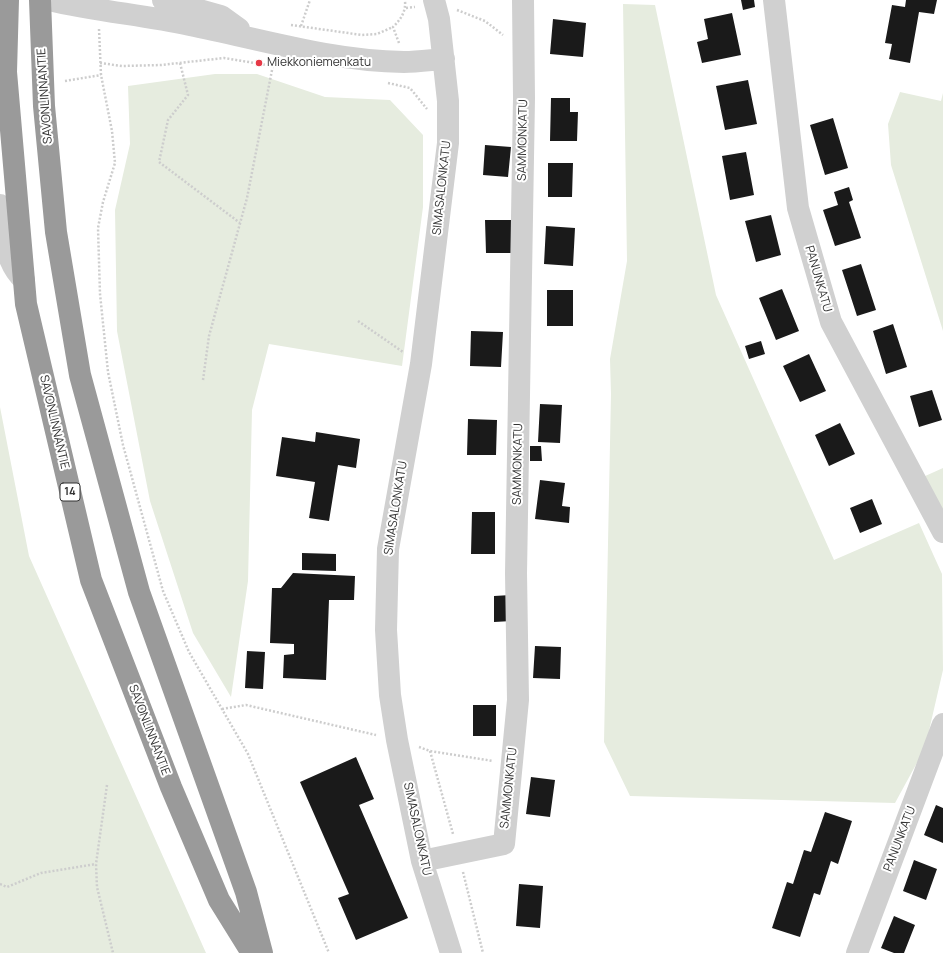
<!DOCTYPE html>
<html>
<head>
<meta charset="utf-8">
<style>
  body { margin:0 }
  canvas { display:block; background:#fff }
</style>
</head>
<body>
<canvas width="943" height="953"></canvas>
<script>
const ctx = document.querySelector('canvas').getContext('2d');
ctx.lineJoin = 'round';
function paint(path, color) {
  ctx.fillStyle = color;
  ctx.fill(path, 'evenodd');
}
function stroke(path, color, width, dash) {
  ctx.strokeStyle = color;
  ctx.lineWidth = width;
  ctx.lineCap = dash ? 'butt' : 'round';
  ctx.setLineDash(dash || []);
  ctx.stroke(path);
}
function drawText(font, color, halo, rows, align = 'center') {
  ctx.font = font + ' Manrope,sans-serif';
  ctx.lineWidth = 4;
  ctx.setLineDash([]);
  ctx.textBaseline = 'middle';
  ctx.strokeStyle = halo;
  ctx.fillStyle = color;
  for (const [text, x, y, turn = 0] of rows) {
    ctx.save();
    ctx.translate(x, y);
    ctx.rotate((+turn || 0) * Math.PI / 180);
    ctx.textAlign = isNaN(turn) ? turn : align;
    if (halo) ctx.strokeText(text, 0, 0);
    ctx.fillText(text, 0, 0);
    ctx.restore();
  }
}
paint(new Path2D(`
  M623,4l32,1 61,290 118,265 85,-37 23,51 1,96 -18,78 -30,55 -265,-7 -26,-54 7,-348 -1,-35 17,-98z
  M215,74h42l68,23 65,3 33,35v72l-21,159 -133,-22 -17,66 -4,171 -17,116 -38,-64 -43,-132 -33,-170 -2,-121 15,-66 -2,-58z
  M900,92l41,9 2,-8v238l-52,-166 -3,-41z
  M0,407l29,149 177,397h-206z
  M943,468v46l-20,-37z`), '#e6ecdf');
paint(new Path2D(`
  M741,0h13l1,7 -12,3z
  M906,0h31l-3,14 -15,-2 -9,51 -21,-4 3,-15 -7,-1 7,-38 13,2z
  M732,13l9,42 -39,8 -5,-21 11,-3 -4,-20z
  M553,19l33,4 -3,34 -33,-3z
  M748,80l9,44 -32,6 -9,-44z
  M551,98h19v14h8l-1,29h-27z
  M833,118l15,50 -23,7 -15,-50z
  M485,145l26,2 -3,30 -25,-2z
  M746,152l8,43 -24,5 -8,-44z
  M548,163h25l-1,34h-24z
  M849,187l4,13 -4,2 12,36 -26,8 -12,-36 15,-5 -4,-13z
  M771,215l10,40 -25,7 -11,-41z
  M485,220h26v33h-25z
  M546,226l29,2 -2,38 -29,-2z
  M861,264l15,46 -19,6 -15,-46z
  M782,289l17,42 -23,9 -17,-42z
  M547,290h26v36h-26z
  M893,324l14,43 -21,7 -13,-43z
  M471,331l32,1 -2,35 -31,-1z
  M761,341l4,13 -16,5 -4,-13z
  M809,354l17,37 -26,11 -17,-36z
  M932,390l10,30 -23,7 -9,-31z
  M540,404l22,1 -2,38 -22,-1z
  M468,419l29,1 -1,35h-29z
  M840,423l15,31 -26,12 -14,-31z
  M316,432l44,7 -4,29 -18,-3 -9,56 -20,-3 6,-36 -39,-6 6,-39 33,5z
  M530,446h11l1,15h-12z
  M540,480l25,3 -3,23 8,1 -1,16 -34,-4z
  M872,499l10,25 -22,9 -10,-25z
  M472,512h23v42h-24z
  M302,553l34,1v17l-34,-1z
  M293,573l62,3 -1,24h-25l-3,80 -43,-2 1,-23 10,-1v-10l-24,-1 2,-55h9z
  M511,595l1,26 -18,1v-26z
  M535,646l26,1 -1,32 -27,-1z
  M247,651l18,1 -2,37 -18,-1z
  M473,705h23v31h-23z
  M356,757l18,42 -15,6 49,113 -52,22 -18,-42 11,-4 -49,-112z
  M531,777l24,3 -5,37 -24,-3z
  M936,805l7,3v35l-19,-8z
  M825,812l27,9 -14,43 -7,-3 -11,34 -6,-2 -14,44 -28,-9 15,-46 6,2 11,-34 7,2z
  M914,860l23,9 -11,31 -23,-9z
  M519,884l24,2 -3,42 -24,-2z
  M894,916l21,9 -11,28h-10l-13,-5z`), '#1a1a1a');
stroke(new Path2D(`
  M406,8l9,-1
  M457,10l28,11 18,14
  M291,25l71,10 15,-1 16,-7
  M301,26l9,-26
  M99,29l2,46 11,56 3,32 -12,39 -5,26 2,66 8,78 15,73 40,146 26,61 59,102 81,199
  M399,43l-6,-16c8,-8 13,-15 12,-27
  M100,63l22,3 39,-1 63,-7 43,7
  M180,63l8,32 -20,25 -9,42 81,61
  M65,81l36,-6
  M388,83l22,5 17,21
  M358,321l45,31
  M203,380l6,-44 38,-138 26,-133
  M222,709l24,-4 130,30
  M419,747l11,4 63,10
  M430,751l23,83
  M107,785l-11,79 1,23 16,66
  M463,872l20,81
  M0,884l7,3 34,-14 55,-9`), '#cdcdcd', 2.5, [2, 2]);
stroke(new Path2D(`
  M49,0c47,11 94,15 141,25 70,14 141,36 214,37 13,0 27,-2 40,-3
  M163,0l58,16 18,13
  M434,0l5,19 9,82v42l-27,221 -33,185 -2,81 4,65 7,45 25,121 29,92
  M774,0l24,208 33,114 112,210
  M0,205c3,25 4,57 24,75
  M422,861l82,-17 14,-144 -2,-127 8,-475 -1,-98
  M857,953l86,-229`), '#d0d0d0', 22);
stroke(new Path2D(`
  M8,0l-2,72 20,232 65,276 80,207 48,113 33,53
  M40,0l4,106 12,126 24,143 59,217 107,300 16,61`), '#9a9a9a', 22);
for (const [x, y, r, color] of [
  [259,63,4,"#e63946"]
]) {
  const dot = new Path2D();
  dot.arc(x, y, r, 0, 2 * Math.PI);
  ctx.fillStyle = color;
  ctx.fill(dot);
  stroke(dot, '#fff', 1.5);
}
for (const [x, y, w] of [
  [70,492,20]
]) {
  const box = new Path2D();
  box.roundRect(x - w / 2, y - 9, w, 18, 3);
  ctx.fillStyle = '#fff';
  ctx.fill(box);
  stroke(box, '#333', 1);
}
drawText('bold 11px', '#333', null, [
  ["14",70,492]
]);
drawText('12px', '#333', '#fff', [
  ["Miekkoniemenkatu",267,63]
], 'left');
drawText('12px', '#333', '#fff', [
  ["SAVONLINNANTIE",45,96,-94],
  ["SAMMONKATU",523,140,-89],
  ["SIMASALONKATU",442,188,-84],
  ["PANUNKATU",818,279,74],
  ["SAVONLINNANTIE",54,422,77],
  ["SAMMONKATU",518,464,-89],
  ["SIMASALONKATU",396,508,-81],
  ["SAVONLINNANTIE",149,730,69],
  ["SAMMONKATU",509,788,-84],
  ["SIMASALONKATU",417,829,78],
  ["PANUNKATU",900,839,-69]
]);
</script>
</body>
</html>
